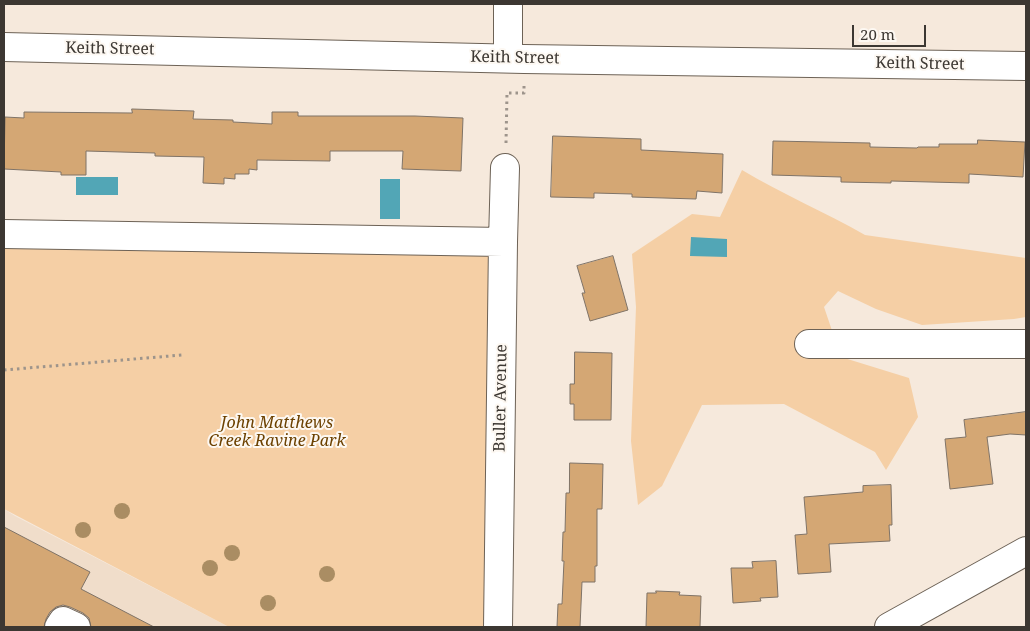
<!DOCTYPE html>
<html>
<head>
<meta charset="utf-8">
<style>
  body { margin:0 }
  #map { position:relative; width:1030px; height:631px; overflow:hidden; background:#f6e9dc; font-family:"Noto Serif",serif }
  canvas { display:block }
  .frame { position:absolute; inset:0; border:5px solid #3c3732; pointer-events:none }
  .scale { position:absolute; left:852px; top:25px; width:74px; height:22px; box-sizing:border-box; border:2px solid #3c3732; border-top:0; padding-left:6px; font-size:15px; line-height:18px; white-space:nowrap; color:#3c3732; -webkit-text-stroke:4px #fdf8f2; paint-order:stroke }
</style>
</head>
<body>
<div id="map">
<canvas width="1030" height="631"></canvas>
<div class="frame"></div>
<div class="scale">20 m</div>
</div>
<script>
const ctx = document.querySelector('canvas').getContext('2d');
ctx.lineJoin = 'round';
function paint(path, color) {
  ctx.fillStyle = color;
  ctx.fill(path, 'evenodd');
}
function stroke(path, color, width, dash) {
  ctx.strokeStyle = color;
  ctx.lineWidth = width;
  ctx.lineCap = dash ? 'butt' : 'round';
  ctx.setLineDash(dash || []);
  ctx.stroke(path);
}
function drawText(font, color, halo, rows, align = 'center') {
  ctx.font = font + ' "Noto Serif",serif';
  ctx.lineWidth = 4;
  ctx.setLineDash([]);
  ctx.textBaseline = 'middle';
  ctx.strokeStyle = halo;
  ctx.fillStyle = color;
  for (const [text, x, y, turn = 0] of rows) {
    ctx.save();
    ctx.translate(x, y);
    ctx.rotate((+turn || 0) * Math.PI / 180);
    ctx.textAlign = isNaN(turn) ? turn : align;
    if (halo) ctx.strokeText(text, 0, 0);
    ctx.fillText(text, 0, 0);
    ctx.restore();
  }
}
paint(new Path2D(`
  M4,509l11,7 214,111h-225z`), '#f0ddca');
paint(new Path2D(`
  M742,170c40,24 83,42 123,65l161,23v59l-12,2 -92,6 -46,-16 -38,-18 -14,16 17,50 68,21 9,39 -32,53 -11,-18 -91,-48 -82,1 -40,81 -24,19 -7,-64 5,-134 -4,-53 60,-40 28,3z
  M4,234l489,8 -9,385h-255l-225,-118z`), '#f5cfa5');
paint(new Path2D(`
  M76,177h42v18h-42z
  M380,179h20v40h-20z
  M691,237l36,2v18l-37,-1z`), '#52a6b6');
const building = new Path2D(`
  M132,109l62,2 -1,8 40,1v2l39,2v-12h26v4h117l48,2 -2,53 -59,-2 1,-18h-73v10l-73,-1v10l-8,-1v5h-14v5l-11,-1v6l-21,-1 1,-26 -49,-1v-3l-69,-2v24h-25v-3l-57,-3 1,-52 19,1v-6l108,1z
  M553,136l88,3v11l82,4 -1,39 -25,-2 -1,8 -64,-2v-3l-38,-1v5l-43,-1z
  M978,140l47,2 -2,35 -54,-3v9l-78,-2v2l-50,-1v-5l-69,-2 1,-34 97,2v4l47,1 1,-1h21v-3h38z
  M613,256l15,54 -38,11 -8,-28h3l-8,-27z
  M575,352l37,1 -1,67h-37v-16h-4v-20h4z
  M1026,412v23l-16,-1 -23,3 6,47 -43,5 -5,-50 21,-2 -2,-17z
  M570,463l33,1 -1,45h-5v57h-2v16h-13l-2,45h-23l1,-23h4l2,-43h-2l1,-29h2l1,-39h3z
  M891,485l1,40h-3l1,16 -61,3 2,28 -33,2 -3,-39 12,-1 -3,-37 59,-5v-6z
  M4,527l86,45 -9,17 73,38h-63l-2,-9 -6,-5 -13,-6 -7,-2 -7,2 -6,5 -4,7 -2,8h-40z
  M776,561l2,36 -18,1 1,3 -28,2 -2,-35h22l-1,-6z
  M656,591l24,1 -1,3 22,1 -1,31h-54l1,-34h9z`);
paint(building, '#d4a774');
stroke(building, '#7f7367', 1);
const minor = new Path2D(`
  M508,4v54
  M4,47l520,12 502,7
  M4,234l499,8
  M809,344h217
  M59,627l4,-6 13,6
  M498,627l5,-385 2,-74
  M889,627l137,-76`);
stroke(minor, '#6d6256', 30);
stroke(new Path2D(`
  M506,143l1,-50h17v-9
  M4,370l178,-15`), '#9d948b', 3, [2.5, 4]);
stroke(minor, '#fff', 28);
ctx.fillStyle = '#aa8d63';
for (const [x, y] of [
  [122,511],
  [83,530],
  [232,553],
  [210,568],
  [327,574],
  [268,603]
]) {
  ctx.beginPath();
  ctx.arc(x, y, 8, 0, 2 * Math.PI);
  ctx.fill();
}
drawText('16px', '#3c3732', '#fdf8f2', [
  ["Keith Street",110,49,1],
  ["Keith Street",515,58,1],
  ["Keith Street",920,64,1],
  ["Buller Avenue",501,398,-89]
]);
drawText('italic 16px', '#6c4100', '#fdf8f2', [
  ["John Matthews",277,423],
  ["Creek Ravine Park",277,441]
]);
</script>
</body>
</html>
